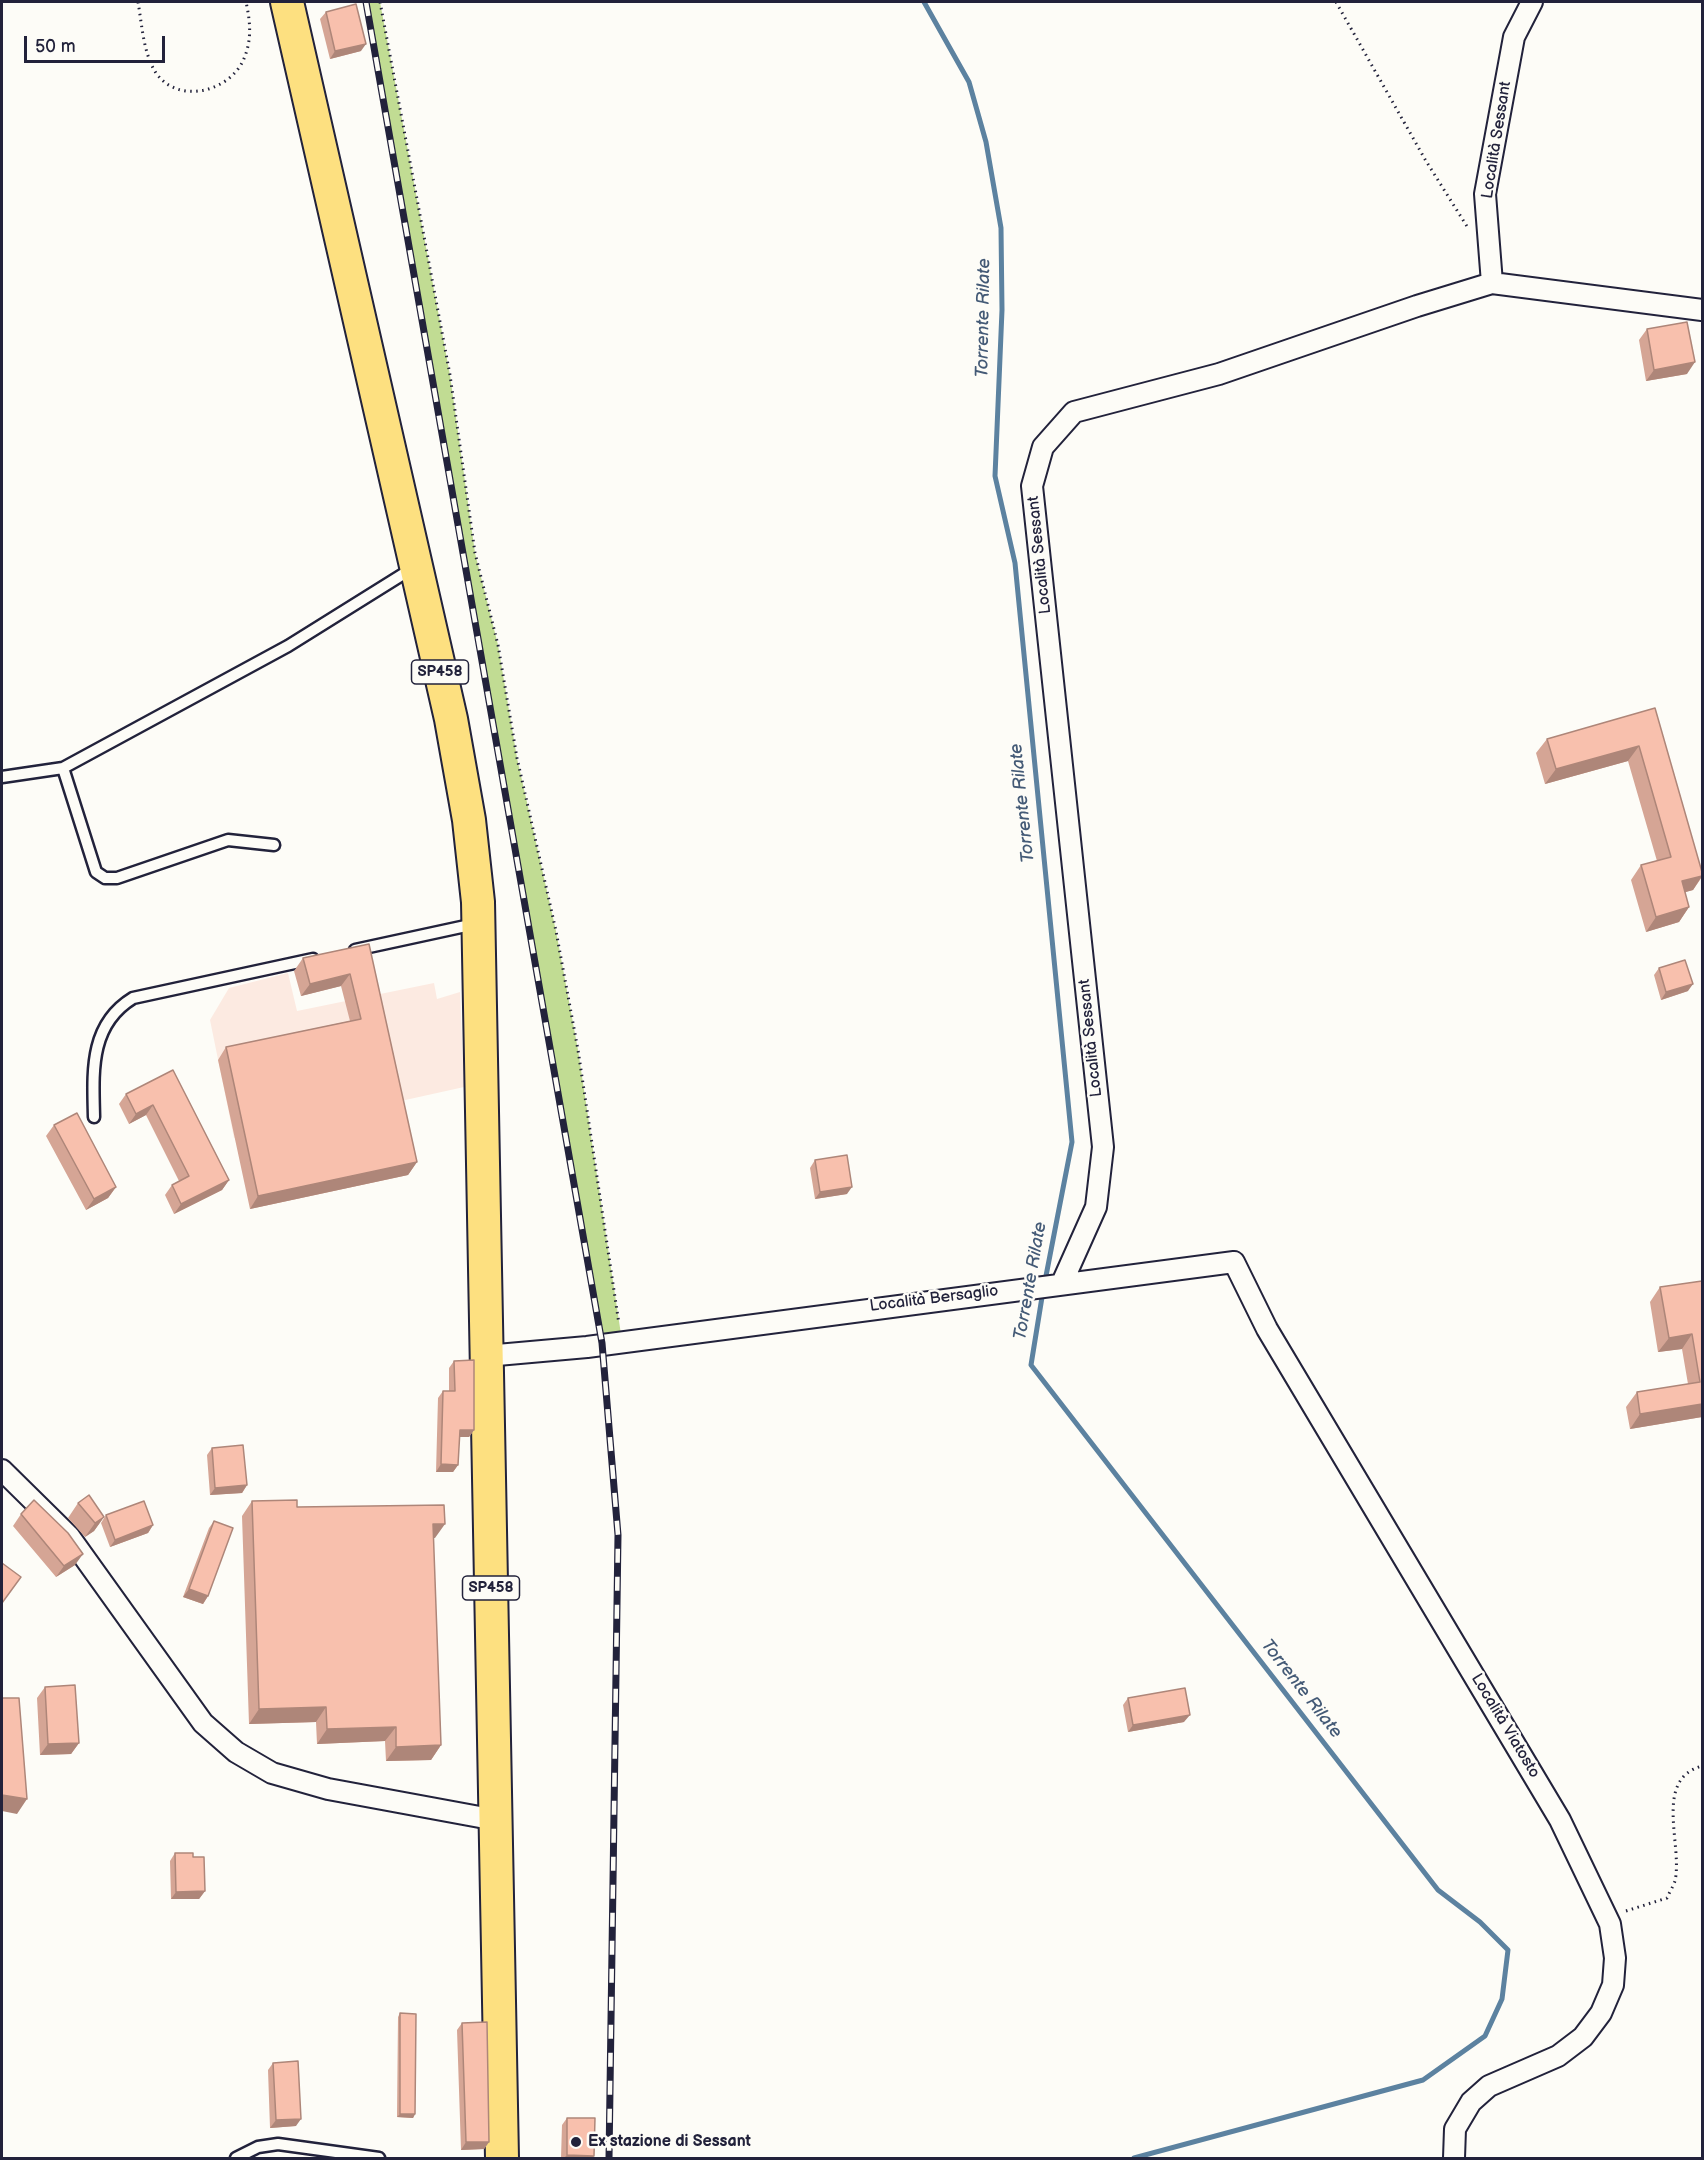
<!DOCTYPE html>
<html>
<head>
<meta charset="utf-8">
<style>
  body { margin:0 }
  #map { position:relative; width:1704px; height:2160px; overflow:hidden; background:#fdfcf7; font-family:"Balsamiq Sans",sans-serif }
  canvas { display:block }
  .frame { position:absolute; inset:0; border:3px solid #22223b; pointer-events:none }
  .scale { position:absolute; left:24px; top:36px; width:141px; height:27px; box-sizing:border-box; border:3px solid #22223b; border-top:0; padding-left:8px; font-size:18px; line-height:21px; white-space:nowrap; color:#22223b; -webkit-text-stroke:4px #fdfcf7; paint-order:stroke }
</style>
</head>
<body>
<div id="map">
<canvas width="1704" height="2160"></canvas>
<div class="frame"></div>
<div class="scale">50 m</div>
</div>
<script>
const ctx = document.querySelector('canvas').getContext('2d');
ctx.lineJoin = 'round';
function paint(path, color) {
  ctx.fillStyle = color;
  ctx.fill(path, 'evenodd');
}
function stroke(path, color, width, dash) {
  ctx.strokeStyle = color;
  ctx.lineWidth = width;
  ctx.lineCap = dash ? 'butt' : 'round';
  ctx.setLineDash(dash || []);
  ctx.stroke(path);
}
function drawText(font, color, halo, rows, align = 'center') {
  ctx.font = font + ' "Balsamiq Sans",sans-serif';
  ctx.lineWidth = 5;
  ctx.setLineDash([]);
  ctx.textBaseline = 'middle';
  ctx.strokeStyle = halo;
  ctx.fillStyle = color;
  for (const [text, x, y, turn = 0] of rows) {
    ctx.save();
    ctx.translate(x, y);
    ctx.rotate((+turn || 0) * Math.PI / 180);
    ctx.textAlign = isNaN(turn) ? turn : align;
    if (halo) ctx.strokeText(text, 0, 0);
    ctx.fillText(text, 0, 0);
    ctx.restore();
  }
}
paint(new Path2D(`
  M288,973l9,38 137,-28 3,16 23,-7 4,95 -230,51 -24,-118 19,-32z`), '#fceae1');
paint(new Path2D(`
  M366,2h14l70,373 25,178 23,92 19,113 39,173 22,119 44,291 -20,2z`), '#c1dc93');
stroke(new Path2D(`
  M924,2l45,80 17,60 15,86 1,82 -7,166 20,87 57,579 -27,139
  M1043,1291l-12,74 407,525 42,32 28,28 -6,49 -17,37 -62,44 -289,78`), '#5c82a0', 5);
const service = new Path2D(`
  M63,768l33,104 9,6h12l111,-38 46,5
  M2,777l61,-9 225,-122 125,-78
  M355,950l120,-26
  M94,1117c-1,-45 -5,-92 39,-119l180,-39
  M236,2158l22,-11 20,-3 101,14`);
const minor = new Path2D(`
  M1492,283l210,27
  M1062,1283l34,-76 7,-60 -71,-661 11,-39 31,-35 145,-38 198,-68 75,-23 -7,-89 29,-157 18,-35
  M486,1356l101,-9 647,-85 33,67 293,491 50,104 5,34 -2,27 -12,28 -18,24 -25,19 -69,30 -18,16 -16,27 -1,29
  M2,1470l67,66 134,187 33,29 36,21 56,16 168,31`);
const primary = new Path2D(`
  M287,2l164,717 18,101 9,82 24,1256`);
stroke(service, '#22223b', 15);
stroke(minor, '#22223b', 24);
stroke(primary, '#22223b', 36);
stroke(new Path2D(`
  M138,2c4,22 5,51 18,71 23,33 77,18 89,-17 7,-18 5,-36 1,-54
  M380,2l70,373 25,178 23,92 19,113 39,173 22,119 41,274
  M1336,2l90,159 42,67
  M1626,1911l41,-13c2,-5 6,-11 8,-17 8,-36 -22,-102 27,-115`), '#22223b', 3, [1.5, 4.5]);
stroke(service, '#fdfcf7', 10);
stroke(minor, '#fdfcf7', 20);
stroke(primary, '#fde080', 32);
const rail = new Path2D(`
  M366,2l236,1341 16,192 -9,623`);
stroke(rail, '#22223b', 7);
stroke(rail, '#fdfcf7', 4.5, [14]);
paint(new Path2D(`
  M326,12l35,39 -31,8 -10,-40z
  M1647,329l40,45 -41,7 -7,-41z
  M1655,708l47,164v5l-9,13 -8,2 4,15 -10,15 -33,10 -15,-52 10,-15 16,-4 -29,-100 -83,23 -9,-31 11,-14z
  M369,944l48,218 -9,13 -158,34 -32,-149 8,-13 124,-26 -9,-35 -40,10 -7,-25 9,-13z
  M1659,968l29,23 -27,9 -7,-25z
  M173,1070l56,110 -7,10 -48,24 -9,-19 7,-10 7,-4 -33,-66 -17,9 -10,-20 7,-10z
  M54,1125l62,62 -8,11 -22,12 -40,-74z
  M815,1160l32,34 -32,5 -5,-31z
  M1702,1281v136l-72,12 -4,-22 11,-15 51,-8 -6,-35 -24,3 -8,-50 10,-15z
  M454,1361l20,69 -5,7h-10l-1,28 -5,7h-17l2,-74 5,-7h6v-23z
  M212,1448l35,37 -5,8 -32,2 -3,-40z
  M252,1501l45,6 138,31h-2l8,207 -10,15 -45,1 -1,-20 -68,3 -1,-22 -67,2 -7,-208z
  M78,1503l26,14 -10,14 -9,6 -17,-19z
  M21,1514l54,51 -19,12 -43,-51z
  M106,1515l47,10 -5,8 -38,14 -9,-24z
  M214,1521l-6,75 -5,8 -20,-7 26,-69z
  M45,1687l34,56 -8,11 -31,1 -3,-57z
  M1128,1698l56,24 -56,10 -5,-27z
  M175,1853l18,4 12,34 -6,8h-28l-1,-38z
  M400,2013l15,101 -2,4 -16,-1 1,-100z
  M462,2023l27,119 -5,7 -23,1 -4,-120z
  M273,2063l23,63 -26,2 -2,-58z
  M567,2118l27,38 -2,2h-31l1,-33z`), '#d5a595');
paint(new Path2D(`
  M366,44l-5,7 -31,8 5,-8z
  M1695,362l-8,12 -41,7 8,-11z
  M1639,746l-11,15 -83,23 11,-15z
  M1702,876l-9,14 -21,6 10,-15z
  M1689,907l-10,15 -33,10 10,-15z
  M350,974l-9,12 -40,10 9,-12z
  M1693,984l-5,7 -27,9 5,-8z
  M153,1105l-7,10 -17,9 7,-10z
  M417,1162l-9,13 -158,34 8,-13z
  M229,1180l-7,10 -48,24 7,-10z
  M116,1187l-8,11 -22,12 8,-11z
  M852,1187l-5,7 -32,5 5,-7z
  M1692,1334l-10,15 -24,3 11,-14z
  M1702,1404v13l-72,12 10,-15z
  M460,1430h14l-5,7h-15z
  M441,1464l17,1 -5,7h-17z
  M247,1485l-5,8 -32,2 5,-7z
  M104,1517l-10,14 -9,6 10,-14z
  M433,1524h12l-10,14h-12z
  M153,1525l-5,8 -38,14 5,-7z
  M83,1554l-8,11 -19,12 8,-11z
  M189,1589l19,7 -5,8 -20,-7z
  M326,1707l-10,15 -67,2 10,-15z
  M1190,1715l-6,7 -56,10 5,-7z
  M396,1727l-11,14 -68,3 10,-15z
  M79,1743l-8,11 -31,1 8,-11z
  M441,1745l-10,15 -45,1 10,-14z
  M2,1795l25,4 -10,15 -15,-3z
  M205,1891l-6,8h-28l5,-7z
  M400,2114h15l-2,4 -16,-1z
  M301,2119l-5,7 -26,2 6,-8z
  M466,2142h23l-5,7 -23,1z
  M567,2155l27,1 -2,2h-28z`), '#ae8679');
const building = new Path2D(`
  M356,4l10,40 -31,7 -9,-39z
  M1687,322l8,40 -41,8 -7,-41z
  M1655,708l47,164v4l-20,5 7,26 -33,10 -15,-52 30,-8 -32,-111 -83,23 -9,-30z
  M369,944l48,218 -159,34 -32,-149 135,-28 -11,-45 -40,10 -7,-26z
  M1685,960l8,24 -27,8 -7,-24z
  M173,1070l56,110 -48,24 -9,-19 17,-9 -36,-71 -17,9 -10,-20z
  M77,1113l39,74 -22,12 -40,-74z
  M847,1155l5,32 -32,5 -5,-32z
  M1702,1281v123l-62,10 -3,-22 63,-10 -8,-48 -23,4 -9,-51z
  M474,1360v70h-14l-2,35 -17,-1 2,-73h12l-1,-30z
  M243,1445l4,40 -32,3 -3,-40z
  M89,1495l15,22 -9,6 -17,-20z
  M34,1500l34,33 15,21 -19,12 -43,-52z
  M297,1500v7l147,-2 1,19h-12l8,221 -45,2v-20l-69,2 -1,-22 -67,2 -7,-208z
  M144,1501l9,24 -38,15 -9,-25z
  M214,1521l19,7 -25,68 -19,-7z
  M2,1563l19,14 -19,26z
  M75,1685l4,58 -31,1 -3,-57z
  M1185,1688l5,27 -57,10 -5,-27z
  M2,1698h17l8,101 -25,-4z
  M175,1853h18v4h11l1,34 -29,1z
  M400,2013l16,1 -1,100h-15z
  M487,2022l2,120h-23l-4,-119z
  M298,2061l3,58 -25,1 -3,-57z
  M567,2118h28l-1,38 -27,-1z`);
paint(building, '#f8c0ad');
stroke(building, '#ae8679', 1.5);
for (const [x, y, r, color] of [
  [576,2142,6,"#22223b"]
]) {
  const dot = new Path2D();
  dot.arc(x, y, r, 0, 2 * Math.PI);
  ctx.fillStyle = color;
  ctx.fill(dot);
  stroke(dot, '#fdfcf7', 2);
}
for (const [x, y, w] of [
  [440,672,57],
  [491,1588,57]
]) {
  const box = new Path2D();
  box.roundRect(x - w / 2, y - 12, w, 24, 4.5);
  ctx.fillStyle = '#fdfcf7';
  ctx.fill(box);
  stroke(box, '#22223b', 1.5);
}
drawText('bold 15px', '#22223b', null, [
  ["SP458",440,672],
  ["SP458",491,1588]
]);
drawText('16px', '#22223b', '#fdfcf7', [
  ["Località Sessant",1497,140,-81],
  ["Località Sessant",1040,555,-96],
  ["Località Sessant",1091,1038,-96],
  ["Località Bersaglio",934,1299,-7],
  ["Località Viatosto",1505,1726,59]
]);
drawText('bold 16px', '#22223b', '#fdfcf7', [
  ["Ex stazione di Sessant",588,2142]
], 'left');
drawText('italic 18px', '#445a76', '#fdfcf7', [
  ["Torrente Rilate",984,318,-89],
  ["Torrente Rilate",1023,803,-96],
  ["Torrente Rilate",1031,1281,-80],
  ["Torrente Rilate",1301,1689,52]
]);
</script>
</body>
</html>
